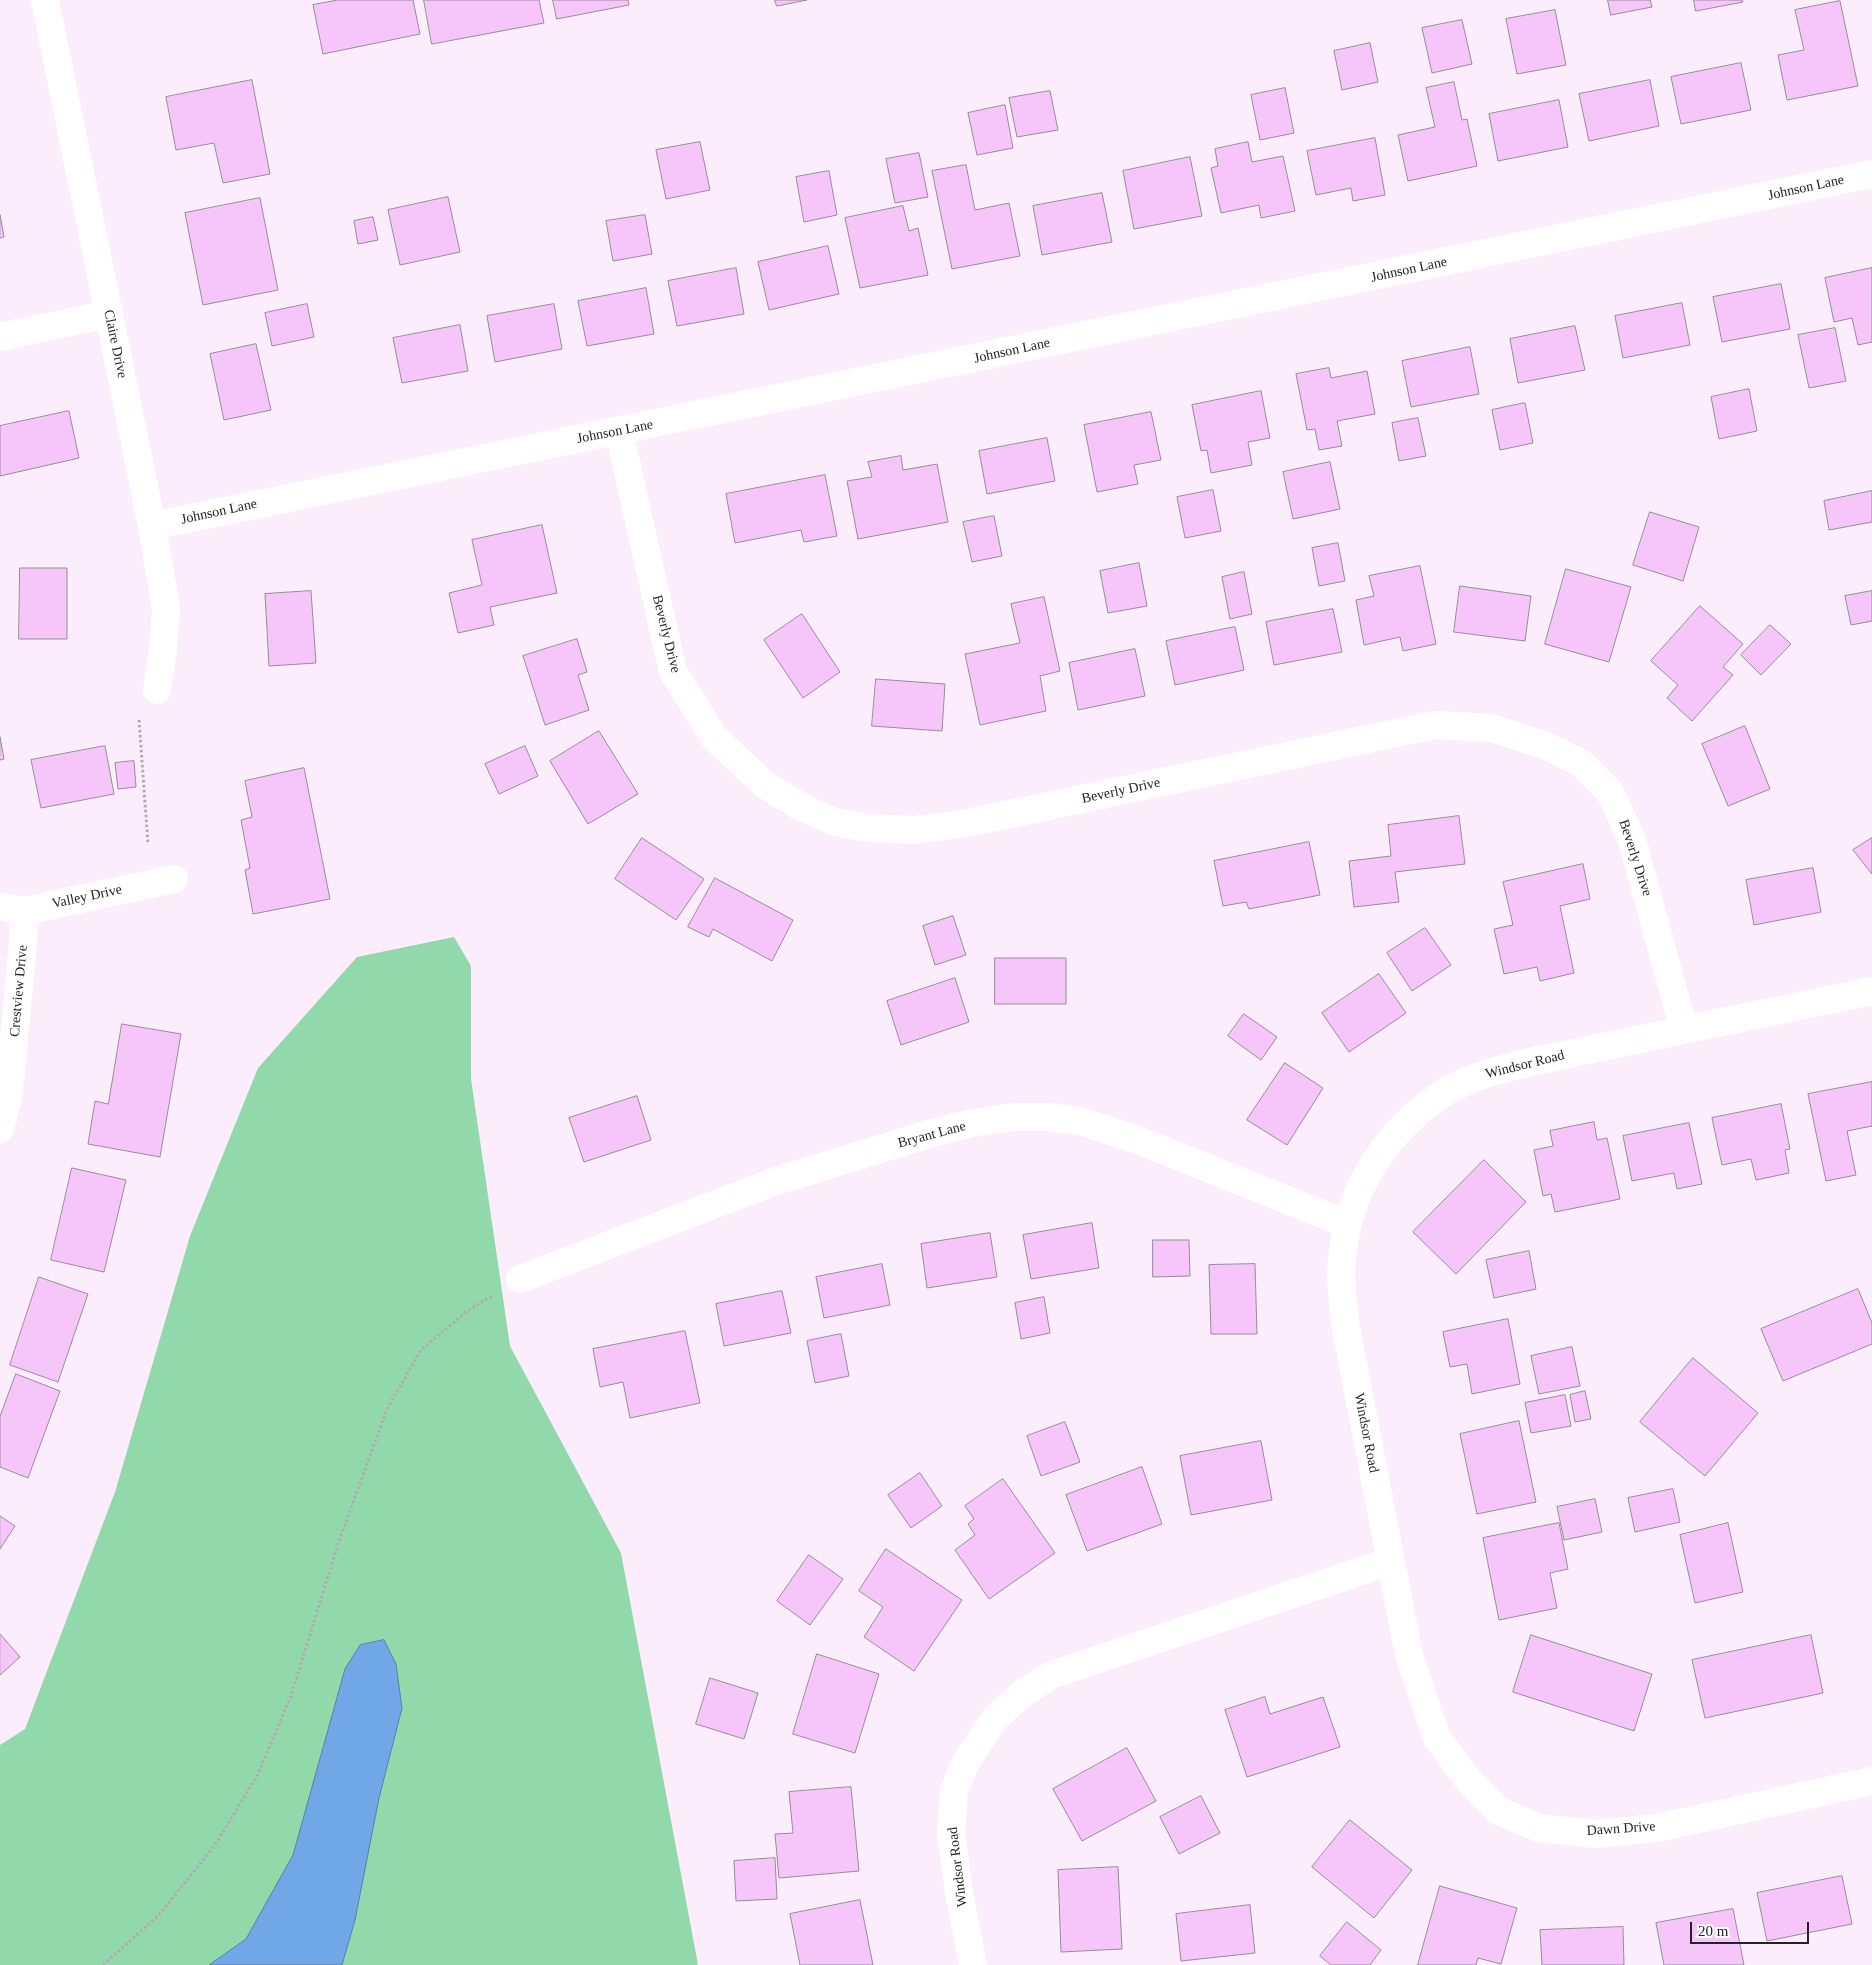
<!DOCTYPE html>
<html>
<head>
<meta charset="utf-8">
<style>
  body { margin:0 }
  #map { position:relative; width:1872px; height:1965px; overflow:hidden; background:#fcedfd; font-family:Georgia,serif }
  canvas { display:block }
  .scale { position:absolute; left:1690px; top:1922px; width:119px; height:22px; box-sizing:border-box; border:2px solid #262126; border-top:0; padding-left:6px; font-size:15px; line-height:18px; white-space:nowrap; color:#262126; -webkit-text-stroke:4px #fff; paint-order:stroke }
</style>
</head>
<body>
<div id="map">
<canvas width="1872" height="1965"></canvas>
<div class="scale">20 m</div>
</div>
<script>
const ctx = document.querySelector('canvas').getContext('2d');
ctx.lineJoin = 'round';
function paint(path, color) {
  ctx.fillStyle = color;
  ctx.fill(path, 'evenodd');
}
function stroke(path, color, width, dash) {
  ctx.strokeStyle = color;
  ctx.lineWidth = width;
  ctx.lineCap = dash ? 'butt' : 'round';
  ctx.setLineDash(dash || []);
  ctx.stroke(path);
}
function drawText(font, color, halo, rows, align = 'center') {
  ctx.font = font + ' Georgia,serif';
  ctx.lineWidth = 5;
  ctx.setLineDash([]);
  ctx.textBaseline = 'middle';
  ctx.strokeStyle = halo;
  ctx.fillStyle = color;
  for (const [text, x, y, turn = 0] of rows) {
    ctx.save();
    ctx.translate(x, y);
    ctx.rotate((+turn || 0) * Math.PI / 180);
    ctx.textAlign = isNaN(turn) ? turn : align;
    if (halo) ctx.strokeText(text, 0, 0);
    ctx.fillText(text, 0, 0);
    ctx.restore();
  }
}
paint(new Path2D(`
  M454,937l17,29v113l39,267 111,207 77,412h-698v-220l25,-16 90,-237 75,-256 68,-168 99,-111z`), '#91d9aa');
const water = new Path2D(`
  M384,1640l12,24 6,44 -23,90 -24,122 -13,45h-133l37,-26 47,-84 52,-186 15,-24z`);
paint(water, '#70a7e6');
stroke(water, '#5a7fac', 1);
const building = new Path2D(`
  M338,0h75l7,34 -97,20 -10,-49z
  M424,0h115l5,23 -112,21z
  M553,0h75l1,5 -72,14z
  M775,0h32l-30,6z
  M1608,0h42l2,7 -41,8z
  M1694,0h48l1,2 -47,9z
  M1840,1l18,85 -71,14 -9,-45 26,-5 -9,-40z
  M1555,10l11,55 -49,9 -11,-55z
  M1462,20l10,44 -40,9 -10,-45z
  M1370,43l8,39 -36,8 -8,-39z
  M1741,63l10,47 -70,14 -10,-47z
  M252,80l18,94 -47,9 -9,-40 -38,7 -10,-53z
  M1650,80l9,46 -70,15 -10,-47z
  M1454,82l8,38 5,-1 10,47 -69,15 -10,-46 37,-8 -9,-39z
  M1285,88l9,45 -34,7 -9,-45z
  M1050,91l8,39 -41,7 -8,-39z
  M1559,100l9,47 -70,14 -9,-47z
  M1005,105l8,43 -36,7 -9,-42z
  M1375,138l10,57 -32,6 -2,-13 -35,7 -9,-44z
  M700,142l10,48 -44,9 -10,-49z
  M1248,142l4,20 31,-6 12,55 -34,7 -2,-13 -38,8 -10,-45 7,-2 -3,-17z
  M919,153l9,44 -33,6 -9,-44z
  M1190,157l12,59 -68,13 -11,-58z
  M966,165l9,45 34,-7 11,53 -68,13 -20,-98z
  M829,171l8,44 -33,7 -8,-45z
  M1102,193l10,49 -70,13 -9,-49z
  M448,197l12,55 -60,13 -12,-55z
  M260,198l18,92 -75,15 -18,-92z
  M903,206l6,25 9,-3 10,47 -68,13 -15,-70z
  M0,215l4,22 -4,1z
  M645,215l7,39 -39,7 -7,-40z
  M373,217l5,23 -20,4 -4,-23z
  M828,246l11,48 -70,16 -11,-48z
  M736,268l8,46 -67,12 -9,-45z
  M1872,268v74l-14,3 -6,-27 -18,4 -9,-44z
  M1781,284l9,45 -68,13 -9,-45z
  M646,288l8,46 -67,12 -9,-45z
  M1682,303l8,42 -67,13 -8,-42z
  M307,304l7,33 -42,9 -7,-33z
  M554,304l8,45 -67,13 -8,-46z
  M460,325l8,46 -66,12 -9,-45z
  M1575,326l10,44 -67,13 -8,-44z
  M1835,328l11,53 -37,7 -11,-53z
  M256,344l15,66 -47,10 -14,-66z
  M1470,347l9,47 -68,13 -9,-46z
  M1329,368l2,10 36,-7 8,43 -38,7 5,25 -23,4 -4,-21 -8,1 -11,-56z
  M1749,389l8,42 -38,8 -8,-42z
  M1261,391l9,47 -22,4 4,23 -41,8 -4,-23 -6,1 -9,-46z
  M1525,403l8,40 -33,7 -8,-40z
  M69,411l10,47 -79,18v-50z
  M1151,412l10,48 -27,5 4,19 -41,8 -13,-67z
  M1418,418l8,38 -27,5 -7,-38z
  M1047,438l8,43 -68,13 -8,-43z
  M901,456l2,14 34,-6 11,58 -90,17 -11,-58 25,-4 -4,-15z
  M1330,462l10,47 -47,10 -10,-47z
  M825,475l12,61 -33,6 -3,-12 -66,13 -9,-49z
  M1213,490l8,41 -36,7 -8,-41z
  M1872,491v31l-43,8 -5,-29z
  M1650,512l49,15 -16,54 -50,-16z
  M994,516l8,40 -30,6 -9,-40z
  M542,525l15,68 -67,14 4,18 -36,8 -9,-40 33,-8 -10,-45z
  M1338,543l7,38 -26,5 -7,-38z
  M1139,563l8,43 -39,7 -8,-42z
  M1420,566l16,78 -33,7 -3,-14 -36,8 -8,-45 18,-4 -5,-20z
  M20,568h47v71h-48z
  M1566,569l65,18 -22,75 -64,-18z
  M1244,572l8,42 -22,5 -8,-42z
  M1460,586l71,10 -6,45 -71,-9z
  M311,591l5,72 -47,3 -4,-72z
  M1872,591v30l-21,4 -6,-29z
  M1044,597l16,74 -20,5 6,35 -66,14 -15,-71 55,-11 -9,-39z
  M1700,606l43,38 -20,23 10,8 -41,46 -25,-23 11,-13 -27,-24z
  M1333,609l9,43 -68,13 -8,-43z
  M802,614l38,58 -37,26 -39,-58z
  M1770,625l21,19 -30,31 -20,-20z
  M1235,627l9,43 -69,15 -9,-44z
  M577,639l10,33 -9,3 11,35 -44,15 -22,-69z
  M1135,649l10,47 -67,14 -9,-47z
  M876,679l69,5 -3,47 -70,-5z
  M1745,726l25,63 -42,17 -26,-62z
  M599,731l39,63 -50,30 -38,-63z
  M0,737l4,22 -4,1z
  M105,746l9,48 -73,14 -10,-48z
  M525,746l13,30 -39,18 -14,-30z
  M134,761l2,26 -18,2 -3,-26z
  M304,768l26,131 -77,15 -8,-44 5,-2 -9,-48 11,-3 -7,-36z
  M1459,816l6,48 -70,8 4,30 -45,5 -5,-46 42,-5 -3,-31z
  M642,838l62,41 -28,41 -61,-41z
  M1872,838v36l-19,-24z
  M1309,842l11,53 -71,14 -3,-7 -23,4 -9,-45z
  M1583,864l7,35 -30,7 14,67 -34,8 -3,-14 -33,7 -10,-45 19,-4 -10,-43z
  M1813,868l8,44 -67,13 -8,-45z
  M715,878l78,42 -21,41 -59,-32 -4,8 -21,-10z
  M953,916l13,39 -31,10 -12,-39z
  M1425,928l26,37 -39,26 -25,-38z
  M995,958h71v46h-71z
  M1379,974l27,39 -57,39 -27,-39z
  M955,978l14,44 -68,23 -14,-44z
  M1244,1014l33,23 -16,23 -33,-24z
  M122,1024l59,10 -21,123 -72,-13 7,-43 13,3z
  M1285,1063l38,25 -36,57 -40,-25z
  M1872,1082v44l-25,5 9,44 -30,6 -18,-87z
  M637,1096l14,44 -67,22 -15,-44z
  M1781,1104l9,45 -5,1 4,23 -33,7 -5,-21 -29,6 -10,-47z
  M1594,1122l3,18 10,-2 13,61 -65,13 -4,-18 -8,2 -9,-46 19,-4 -3,-15z
  M1689,1123l13,61 -25,5 -3,-16 -42,8 -9,-45z
  M1484,1160l42,42 -70,72 -43,-42z
  M72,1168l54,12 -22,92 -53,-12z
  M1092,1223l7,45 -68,11 -8,-44z
  M990,1233l7,44 -70,11 -6,-44z
  M1153,1240h36l1,36 -37,1z
  M1529,1251l7,38 -42,9 -8,-38z
  M882,1264l8,41 -66,13 -8,-41z
  M1255,1264l2,70h-46l-2,-69z
  M39,1277l49,17 -30,88 -48,-17z
  M1858,1289l14,34v21l-89,37 -22,-52z
  M782,1291l9,42 -67,13 -8,-42z
  M1044,1297l6,36 -29,6 -6,-36z
  M1508,1319l12,65 -48,10 -5,-30 -17,3 -7,-35z
  M685,1331l15,72 -70,15 -7,-36 -23,5 -7,-38z
  M841,1334l8,42 -34,7 -8,-42z
  M1572,1347l8,39 -41,8 -8,-38z
  M1693,1358l65,55 -53,63 -65,-54z
  M16,1374l44,17 -32,87 -28,-11v-50z
  M1585,1391l6,28 -16,3 -5,-27z
  M1565,1395l6,31 -40,7 -6,-30z
  M1519,1421l17,81 -59,12 -17,-80z
  M1065,1422l15,40 -39,14 -14,-40z
  M1261,1441l11,59 -81,15 -11,-59z
  M1142,1467l20,57 -75,27 -21,-56z
  M920,1473l22,33 -31,22 -23,-33z
  M1003,1479l52,74 -66,46 -34,-49 20,-15 -7,-11 6,-5 -9,-13z
  M1673,1489l7,33 -45,10 -7,-34z
  M1595,1499l7,33 -38,8 -7,-33z
  M0,1516l15,10 -15,23z
  M1559,1523l9,46 -18,4 7,35 -58,12 -16,-82z
  M1728,1523l15,69 -48,11 -15,-68z
  M886,1549l76,51 -48,71 -50,-34 19,-30 -24,-16z
  M809,1555l34,24 -33,46 -33,-24z
  M0,1634l20,23 -20,18z
  M1531,1635l121,39 -18,57 -121,-39z
  M1811,1635l12,58 -118,25 -13,-58z
  M817,1654l62,20 -24,79 -62,-19z
  M710,1678l48,15 -14,46 -48,-15z
  M1265,1697l5,17 53,-17 17,50 -93,30 -22,-67z
  M1127,1748l29,53 -74,40 -29,-52z
  M851,1787l8,84 -80,7 -4,-44 18,-1 -4,-41z
  M1201,1796l19,37 -41,21 -19,-37z
  M1350,1820l62,50 -38,48 -62,-51z
  M775,1858l2,41 -41,2 -2,-40z
  M1118,1867l4,82 -61,3 -3,-82z
  M1842,1876l10,48 -85,17 -10,-48z
  M1440,1886l77,22 -16,56 -23,-6 -2,7h-58z
  M860,1900l13,65h-73l-10,-51z
  M1250,1905l5,48 -74,8 -5,-47z
  M1733,1909l11,56h-80l-8,-42z
  M1347,1922l34,28 -11,15h-39l-11,-9z
  M1623,1927l1,38h-82l-2,-35z`);
paint(building, '#f6c6fb');
stroke(building, '#988b99', 1);
stroke(new Path2D(`
  M139,720l9,124
  M103,1965l56,-50 56,-70 42,-69 34,-80 47,-152 49,-135 34,-59 46,-39 25,-15`), '#b3a8b4', 3, [2.5, 2.5]);
stroke(new Path2D(`
  M45,0l107,526 14,82 -3,41 -6,41
  M0,337l109,-23
  M619,431l54,241 41,65 50,47 37,23 34,15 32,6 48,2 52,-7 468,-98 56,3 53,17 37,18 29,29 22,48 52,190
  M152,526l1720,-352
  M0,906l24,5 150,-32
  M1872,991l-337,70c-29,7 -60,14 -86,29 -58,35 -98,94 -106,160 -4,24 0,49 2,73l64,332 28,83 32,43 30,30 40,17 57,6 61,-6 215,-47
  M0,1129l9,-36 14,-150 1,-32
  M520,1279l256,-98 153,-47 43,-11 42,-6h35l31,4 58,19 209,84
  M973,1965l-14,-72 -8,-60 3,-43 12,-28 29,-44 27,-24 29,-19 340,-114`), '#fff', 28);
drawText('14px', '#262126', '#fff', [
  ["Johnson Lane",1806,188,-12],
  ["Johnson Lane",1409,270,-12],
  ["Claire Drive",115,344,78],
  ["Johnson Lane",1012,351,-12],
  ["Johnson Lane",615,432,-11],
  ["Johnson Lane",219,512,-12],
  ["Beverly Drive",666,634,76],
  ["Beverly Drive",1121,791,-12],
  ["Beverly Drive",1635,858,72],
  ["Valley Drive",87,897,-12],
  ["Crestview Drive",19,991,-85],
  ["Windsor Road",1525,1065,-14],
  ["Bryant Lane",932,1135,-15],
  ["Windsor Road",1366,1433,79],
  ["Dawn Drive",1621,1829,-4],
  ["Windsor Road",958,1867,-97]
]);
</script>
</body>
</html>
